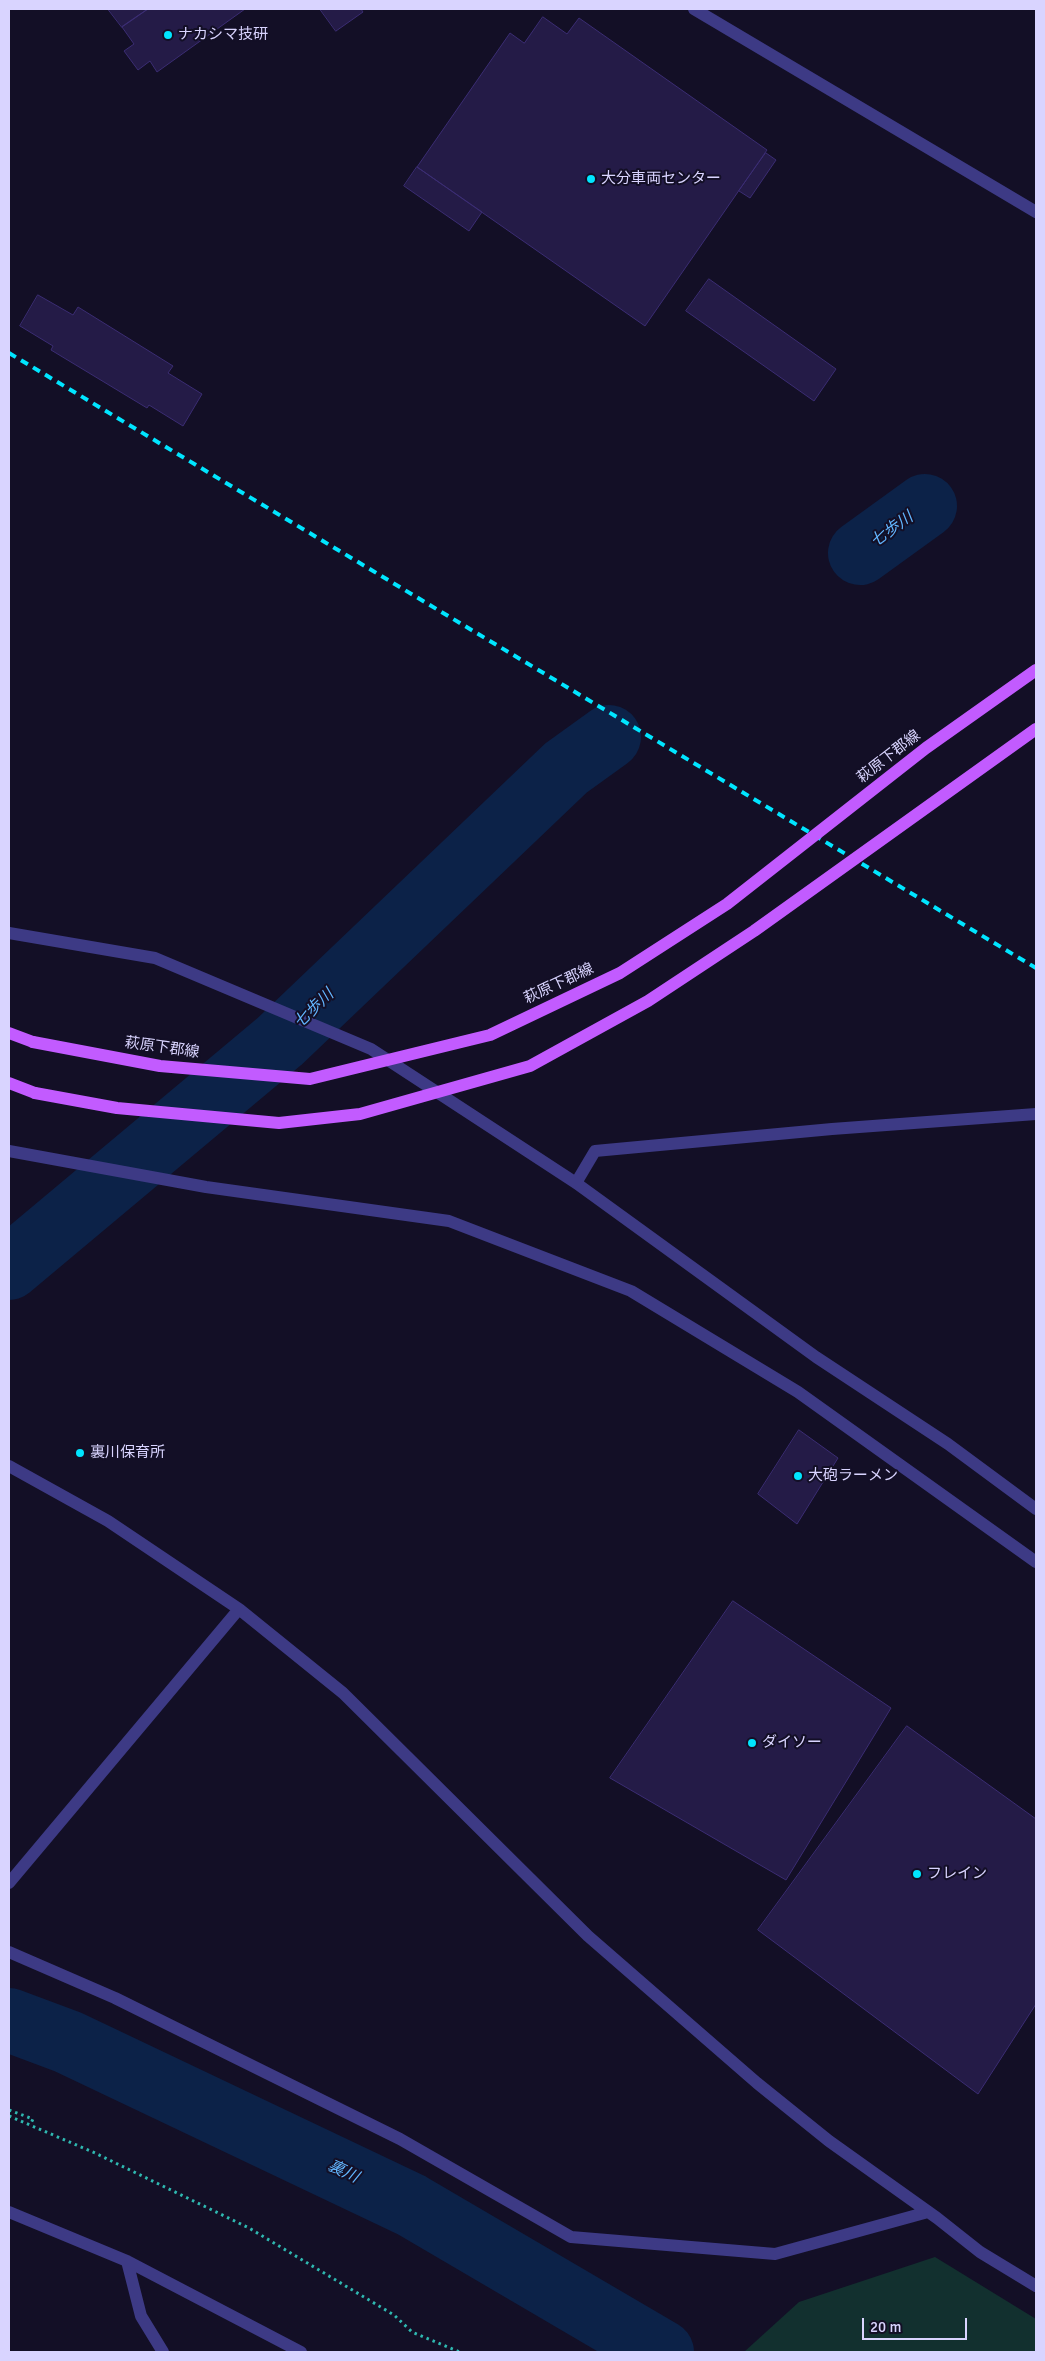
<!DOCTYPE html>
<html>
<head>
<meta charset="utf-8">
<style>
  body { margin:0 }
  #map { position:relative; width:1045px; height:2361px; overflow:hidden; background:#130f26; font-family:Signika,sans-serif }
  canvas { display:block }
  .frame { position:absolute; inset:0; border:10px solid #d9d4ff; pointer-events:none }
  .scale { position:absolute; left:862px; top:2318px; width:105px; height:22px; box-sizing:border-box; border:2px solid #d9d4ff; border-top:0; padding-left:6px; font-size:15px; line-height:18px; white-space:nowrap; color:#d9d4ff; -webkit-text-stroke:4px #130f26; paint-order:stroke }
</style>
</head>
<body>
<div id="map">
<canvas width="1045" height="2361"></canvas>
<div class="frame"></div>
<div class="scale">20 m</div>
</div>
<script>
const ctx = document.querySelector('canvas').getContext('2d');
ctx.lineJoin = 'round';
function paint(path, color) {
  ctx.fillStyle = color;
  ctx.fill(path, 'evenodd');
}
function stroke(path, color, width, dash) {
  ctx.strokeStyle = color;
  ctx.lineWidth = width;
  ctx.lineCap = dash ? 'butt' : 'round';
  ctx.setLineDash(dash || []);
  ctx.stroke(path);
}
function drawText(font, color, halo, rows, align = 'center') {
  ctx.font = font + ' Signika,"Noto Sans JP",sans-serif';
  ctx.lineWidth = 4;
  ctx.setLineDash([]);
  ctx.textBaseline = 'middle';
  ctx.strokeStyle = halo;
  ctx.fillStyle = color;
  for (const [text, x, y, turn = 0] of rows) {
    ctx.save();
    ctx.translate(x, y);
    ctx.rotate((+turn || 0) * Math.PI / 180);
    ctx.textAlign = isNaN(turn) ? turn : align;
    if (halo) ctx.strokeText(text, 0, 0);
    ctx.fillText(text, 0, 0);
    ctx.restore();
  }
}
paint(new Path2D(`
  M935,2257l101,62v33h-292l55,-50z`), '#12302f');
stroke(new Path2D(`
  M860,553l65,-47
  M9,1268l271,-227 286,-273 43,-31
  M9,2020l59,22 343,163 251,147`), '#0c2248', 64);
const building = new Path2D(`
  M108,9h40l-26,18z
  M148,9h97l-88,63 -7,-11 -12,9 -14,-19 10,-7 -12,-17z
  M320,9h41l2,3 -27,19z
  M543,17l24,17 12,-16 188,132 -122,176 -228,-159 93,-134 14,10z
  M766,153l10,7 -26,38 -11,-7z
  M417,167l65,45 -13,19 -65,-45z
  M709,279l127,90 -22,32 -128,-90z
  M38,295l35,20 5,-8 95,59 -5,7 34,21 -19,32 -34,-21 -2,3 -96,-58 2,-4 -33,-20z
  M799,1430l39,28 -41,66 -39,-30z
  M733,1601l158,107 -105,172 -176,-102z
  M907,1726l129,93v185l-58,90 -220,-164z`);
paint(building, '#241b47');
stroke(building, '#3b2d73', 1);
stroke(new Path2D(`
  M9,2110l24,9 -3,6
  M9,2116l86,37 154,75 145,87 18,17 48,20`), '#2fb8b0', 3, [2.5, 4]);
stroke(new Path2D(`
  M694,9l342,203
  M9,933l146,25 216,91 205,134 240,174 132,87 88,65
  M9,1151l197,36 243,34 182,70 167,101 238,170
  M576,1183l19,-32 237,-22 204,-15
  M9,1466l99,55 131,88 104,84 245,243 169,147 72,58 108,77 43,34 56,34
  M9,1883l230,-274
  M9,1952l106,46 285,141 171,98 204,17 153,-42
  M9,2212l118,49 174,91
  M127,2261l14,55 22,36`), '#3d3a85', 12);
stroke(new Path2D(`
  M9,1033l24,9
  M9,1083l26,10`), '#c25bff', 12);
stroke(new Path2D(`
  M9,353l1027,615`), '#00e5ff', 4, [8, 6]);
stroke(new Path2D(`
  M33,1042l127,24 150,13 180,-44 130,-62 107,-69 199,-156 110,-78
  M35,1093l82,15 162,15 81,-9 170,-48 118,-65 106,-70 282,-202`), '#c25bff', 12);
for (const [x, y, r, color] of [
  [168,35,5,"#00e5ff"],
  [591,179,5,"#00e5ff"],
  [80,1453,5,"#00e5ff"],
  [798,1476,5,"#00e5ff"],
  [752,1743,5,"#00e5ff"],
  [917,1874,5,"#00e5ff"]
]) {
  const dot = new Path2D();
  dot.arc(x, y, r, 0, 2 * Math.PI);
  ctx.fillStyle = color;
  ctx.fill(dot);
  stroke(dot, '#130f26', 2);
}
drawText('15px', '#d9d4ff', '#130f26', [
  ["ナカシマ技研",178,35],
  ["大分車両センター",601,179],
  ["裏川保育所",90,1453],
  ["大砲ラーメン",808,1476],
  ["ダイソー",762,1743],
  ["フレイン",927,1874]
], 'left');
drawText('15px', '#d9d4ff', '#130f26', [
  ["萩原下郡線",889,757,-38],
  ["萩原下郡線",559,984,-25],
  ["萩原下郡線",162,1048,8]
]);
drawText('italic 16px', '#62b6ff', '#130f26', [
  ["七歩川",892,530,-36],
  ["七歩川",314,1009,-44],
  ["裏川",343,2172,25]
]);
</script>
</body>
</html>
